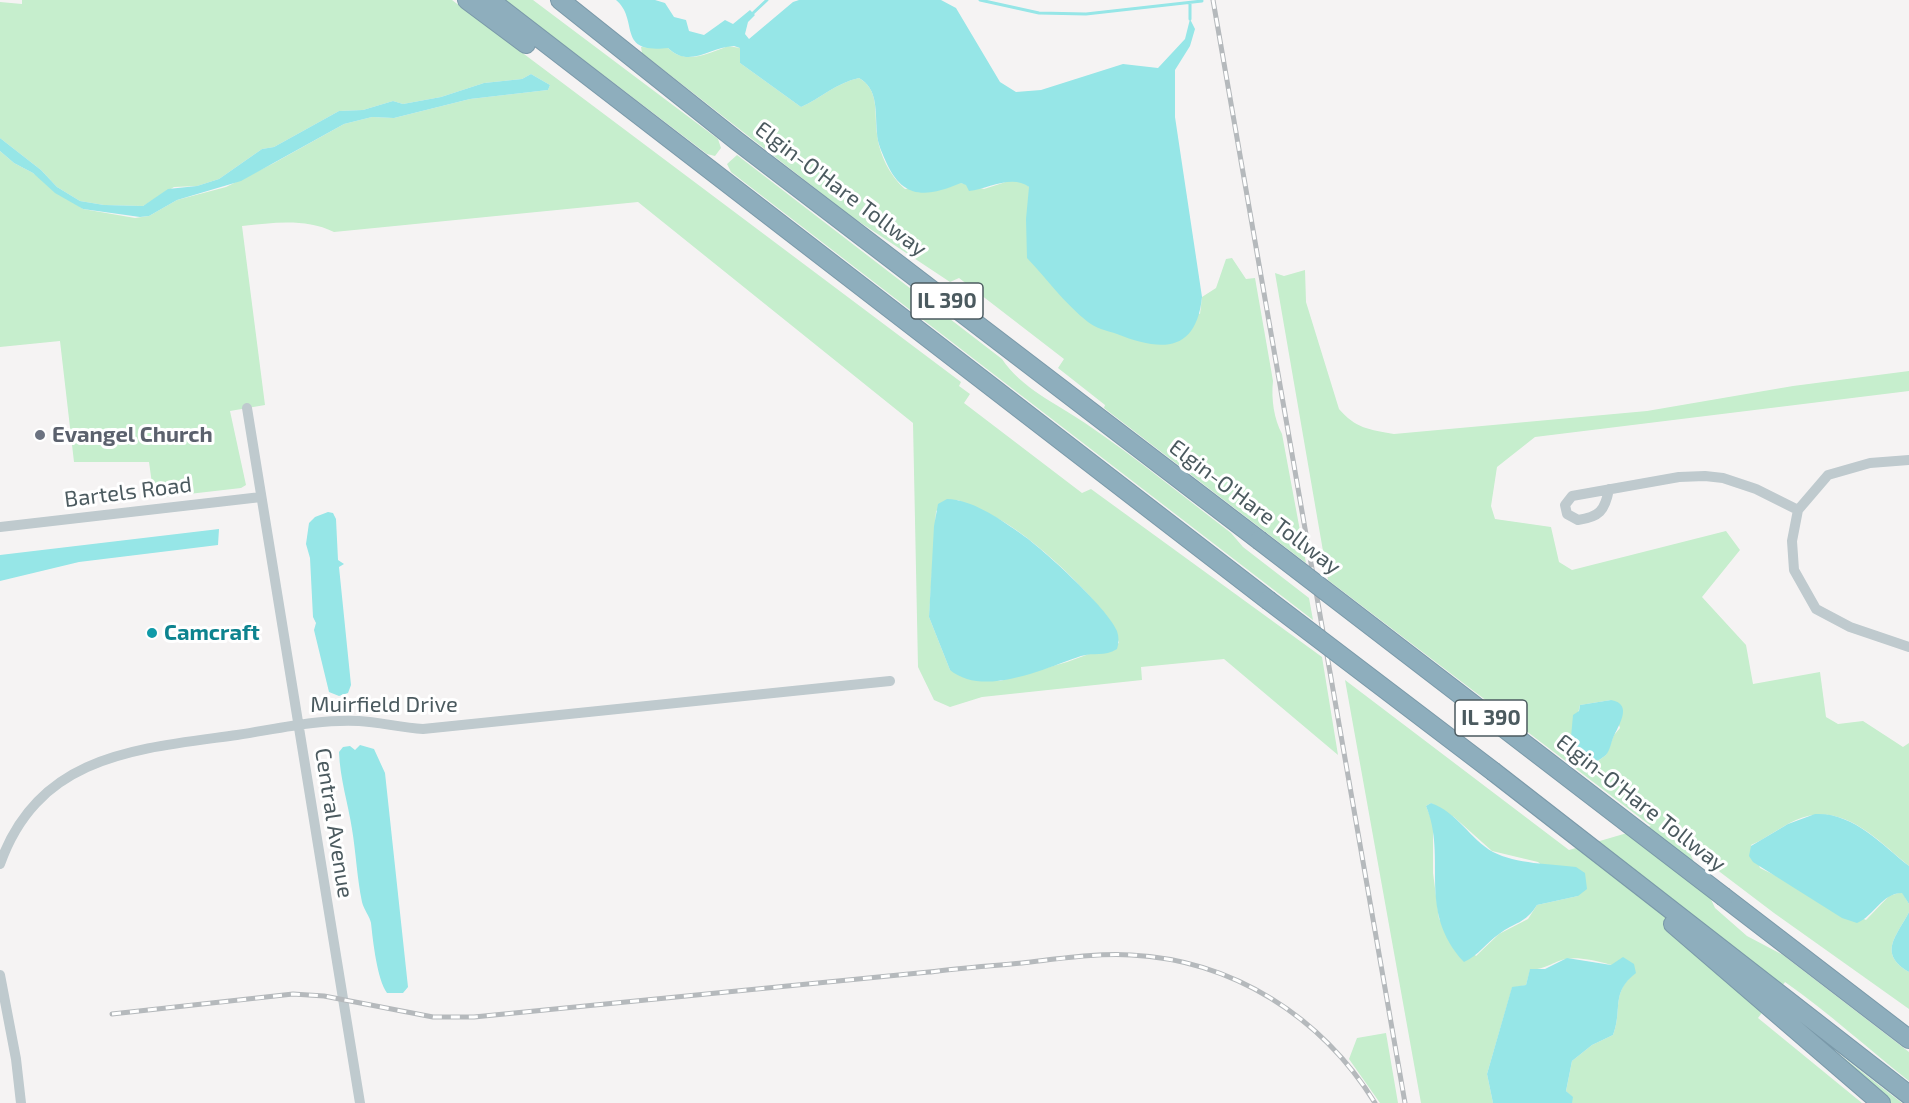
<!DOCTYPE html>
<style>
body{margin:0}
canvas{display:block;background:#f5f3f3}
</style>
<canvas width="1909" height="1103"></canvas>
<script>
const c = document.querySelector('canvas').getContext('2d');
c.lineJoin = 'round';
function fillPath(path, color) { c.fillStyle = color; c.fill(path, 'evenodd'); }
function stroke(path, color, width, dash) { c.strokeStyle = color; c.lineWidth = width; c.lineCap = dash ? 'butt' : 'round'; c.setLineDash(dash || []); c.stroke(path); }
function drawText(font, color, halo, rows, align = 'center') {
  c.font = font + ' "Exo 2",sans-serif'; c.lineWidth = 6; c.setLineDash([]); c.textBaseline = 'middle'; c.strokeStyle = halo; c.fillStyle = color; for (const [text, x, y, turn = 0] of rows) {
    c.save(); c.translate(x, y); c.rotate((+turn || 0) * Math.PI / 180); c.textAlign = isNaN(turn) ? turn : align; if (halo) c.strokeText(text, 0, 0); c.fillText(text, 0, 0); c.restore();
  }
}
fillPath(new Path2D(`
 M22,0h430l509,382 -2,4 11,8 -6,9 118,90 9,-4 231,168 16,98 -114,-96 -83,8 1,13 -160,17 -32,10 -16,-7 -16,-33 -5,-244 -275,-221 -304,30c-30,-14 -60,-9 -92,-6l23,179 -35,6 16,74 -5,3 -87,10 -5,-36h-75l-14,-121 -60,6v-196l14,12 19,10 50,36 52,9 14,-2 28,-16 49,-13 48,-24 70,-39 28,-7 22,1 76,-19 78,-9 2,-5 -19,-11 -9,5 -38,4 -43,14 -38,7 -10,-3 -30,9 -24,1 -65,36 -12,2 -43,30 -22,7 -23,1 -31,19 -39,-1 -24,-4 -23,-14 -16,-17 -41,-32v-136l22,2zM958,500c21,9 42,18 61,32 27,19 95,79 100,111l-52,19 -67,19 -50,-11 -21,-53 7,-106z
 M505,0h28l185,139 3,9 -6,8 -8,-2z
 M728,46l12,2v15l61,44c20,-9 35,-24 58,-29 21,12 15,36 18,56 2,20 13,42 28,55l56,-6 23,6 28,-9 11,2 6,5v10l171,117 2,-17 14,-9 10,-29 6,-1 14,21 9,-1 18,103c-2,18 1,38 9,53l24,129 -202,-155 1,-3 -47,-37 6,-9 -105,-81 -9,4 -98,-65 -210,-164 -1,-6 27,1c17,17 40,6 60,-2z
 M737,155l265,204c19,29 55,45 83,64 50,34 98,73 146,110l12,14 66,51 4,22 -582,-448 -4,-8z
 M1305,270l1,32 33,107c16,19 31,21 55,25l253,-23 146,-25 116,-15v20l-374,46 -38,30 -6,39 4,13 56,8 8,35 13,8 154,-39 14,19 -38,47 44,48 7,39 67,-12 6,45 12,7 25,-3 40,26 6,-4v123c-33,-27 -67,-66 -113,-46 -16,7 -29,18 -45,25l9,23 106,52 23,-24 13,-4 7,12v8c-12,24 -32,41 0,60v37l-135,-96 -87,-66 28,61 32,28 36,19 126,97v29c-42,-33 -81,-69 -124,-99l-27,36 104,85h-290v-6l-6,-6 6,-30 20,-16 21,-10c10,-26 -3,-42 23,-63 -18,-5 -52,-17 -70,-13 -14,3 -19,10 -36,11l-4,15 -14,3 -25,86 6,29h-72l-76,-423 224,170 82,-24 -323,-246 -53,-307 9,3zM1611,700l9,28 -6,7 -8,20 -19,14 -17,-22 10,-42zM1431,803l23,14 38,34 46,11 40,34 -41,9 -9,14 -29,15 -23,22 -37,-37 -6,-46v-49l-7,-18z
 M1386,1033l12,70h-18l-31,-44 8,-21z
 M1830,1047l72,56h-12l-62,-54z`), '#c6eecd');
fillPath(new Path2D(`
 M616,0h39l10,3 9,14 12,3 3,11 15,4 21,-15 8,4 17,-14 5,5 -7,7 -3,12 4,5 44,-37 6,-2h142l15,8 44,74 16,10 25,-2 82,-26 35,4 27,-29 5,-20 5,10 -5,17 -15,24v47l27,180c-6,57 -42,54 -85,37 -9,-3 -22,-6 -29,-12 -23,-18 -41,-43 -61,-64l-1,-39 3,-32c-17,-13 -41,2 -60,4l-3,-6 -5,-2c-34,14 -57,17 -74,-19 -4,-9 -10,-21 -10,-31 -2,-20 2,-44 -18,-55 -23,5 -38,20 -58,29l-61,-44v-15l-6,-2c-25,1 -44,23 -66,2 -53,6 -28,-28 -52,-48z
 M531,74l19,11 -2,5 -78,9 -76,19 -22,-1 -28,7 -103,57 -64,19 -28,16 -9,1 -57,-8 -28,-16 -22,-20 -19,-10 -14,-12v-13l41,32 16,17 23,14 24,4 39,1 25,-17 29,-3 22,-7 43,-30 12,-2 65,-36 24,-1 30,-9 10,3 38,-7 43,-14 38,-4z
 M947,499c25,1 50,18 70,32 22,14 91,77 100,100 2,6 2,12 0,18 -13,8 -23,3 -36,7 -36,12 -97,42 -131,14l-21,-53 5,-91 4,-22z
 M328,512l5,1 3,6 2,41 6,4 -5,3 12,118 -3,8 -9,3 -10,-4 -15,-62 2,-7 -3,-6 -3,-59 -4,-14 3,-21 6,-6z
 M219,529l-1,16 -139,17 -79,19v-26z
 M1611,700c23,4 7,26 2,38 -2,5 -3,12 -7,17 -6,5 -14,9 -19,14l-14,-3 -4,-7 4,-44 6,-4 1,-6z
 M360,745l14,4 11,24 23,214 -5,6h-16c-10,-14 -14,-52 -16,-70 -1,-6 -7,-13 -9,-21 -5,-24 -6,-49 -10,-73 -4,-26 -12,-50 -13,-77l4,-5 7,-1 5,4z
 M1431,803c26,9 39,36 62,49 23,12 58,12 83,15l9,6 2,16 -9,7 -41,9c-12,19 -22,17 -38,29 -13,9 -20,21 -35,28 -48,-52 -16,-103 -38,-156z
 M1815,814c38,-2 66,30 94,52v38l-7,-11c-20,0 -28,23 -45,30l-15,-5 -89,-56 -4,-6 2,-10 37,-22z
 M1909,912v60c-32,-19 -12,-36 0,-60z
 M1623,957l11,7 2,9c-26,20 -13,36 -23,62l-21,10 -20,16 -6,30 7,6 -1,6h-79l-6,-29 25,-87 14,-2 4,-16h15l22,-11 44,7z`), '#96e6e7');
stroke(new Path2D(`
 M980,0l59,13 47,1 116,-13
 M751,15l16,-15
 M1190,19v-15`), '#96e6e7', 3);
const highway = new Path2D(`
 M467,0l59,44
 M490,0l778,600
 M560,0l177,141 522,399
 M1494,772l415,323
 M1724,897l185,142
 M1673,924l208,179`);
stroke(highway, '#7a99a9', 20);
stroke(new Path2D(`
 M247,408l113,695
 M1909,460l-39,3 -42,12 -30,35 -6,31 2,29 22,39 34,18 59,20
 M1609,489c-4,22 -10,28 -31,31l-11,-6 -2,-9 7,-9 107,-19 26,-1 18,2 33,11 42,21
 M0,527l261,-30
 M0,864c39,-110 137,-115 237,-129 40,-6 81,-16 122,-14 21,1 42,7 64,8l467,-48
 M0,975l16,84 5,44`), '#bfcace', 10);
stroke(highway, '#8eaebd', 18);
const rail = new Path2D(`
 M1213,0l192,1103
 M931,972c30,-4 61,-6 91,-9 36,-4 73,-10 109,-8 102,5 191,62 244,148
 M112,1014l181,-20 31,2 109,21h41l465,-46`);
stroke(rail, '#b5b9bc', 5);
stroke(rail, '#fff', 3, [9]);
const highwayBridge = new Path2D(`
 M1259,540l465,357
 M1268,600l226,172`);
stroke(highwayBridge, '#7a99a9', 20, []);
stroke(highwayBridge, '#8eaebd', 18);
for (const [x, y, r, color] of [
 [40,435,6,"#6b7280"],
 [152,633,6,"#0f9aa8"]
]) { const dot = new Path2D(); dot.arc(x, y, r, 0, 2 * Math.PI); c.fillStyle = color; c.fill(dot); stroke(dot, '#fff', 2); }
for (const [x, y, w] of [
 [947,301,72],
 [1491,718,72]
]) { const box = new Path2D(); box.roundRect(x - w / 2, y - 18, w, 36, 4.5); c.fillStyle = '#fff'; c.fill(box); stroke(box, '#4b5a5f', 1.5); }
drawText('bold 21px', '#4b5a5f', null, [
 ["IL 390",947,301],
 ["IL 390",1491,718]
]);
drawText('22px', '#4b5a5f', '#fff', [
 ["Elgin-O'Hare Tollway",841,189,37],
 ["Bartels Road",128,492,-7],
 ["Elgin-O'Hare Tollway",1255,507,37],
 ["Muirfield Drive",384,705],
 ["Elgin-O'Hare Tollway",1641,803,38],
 ["Central Avenue",334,823,81]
]);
drawText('bold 22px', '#5b616d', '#fff', [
 ["Evangel Church",52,435]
], 'left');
drawText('bold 22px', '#0d838f', '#fff', [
 ["Camcraft",164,633]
], 'left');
</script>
